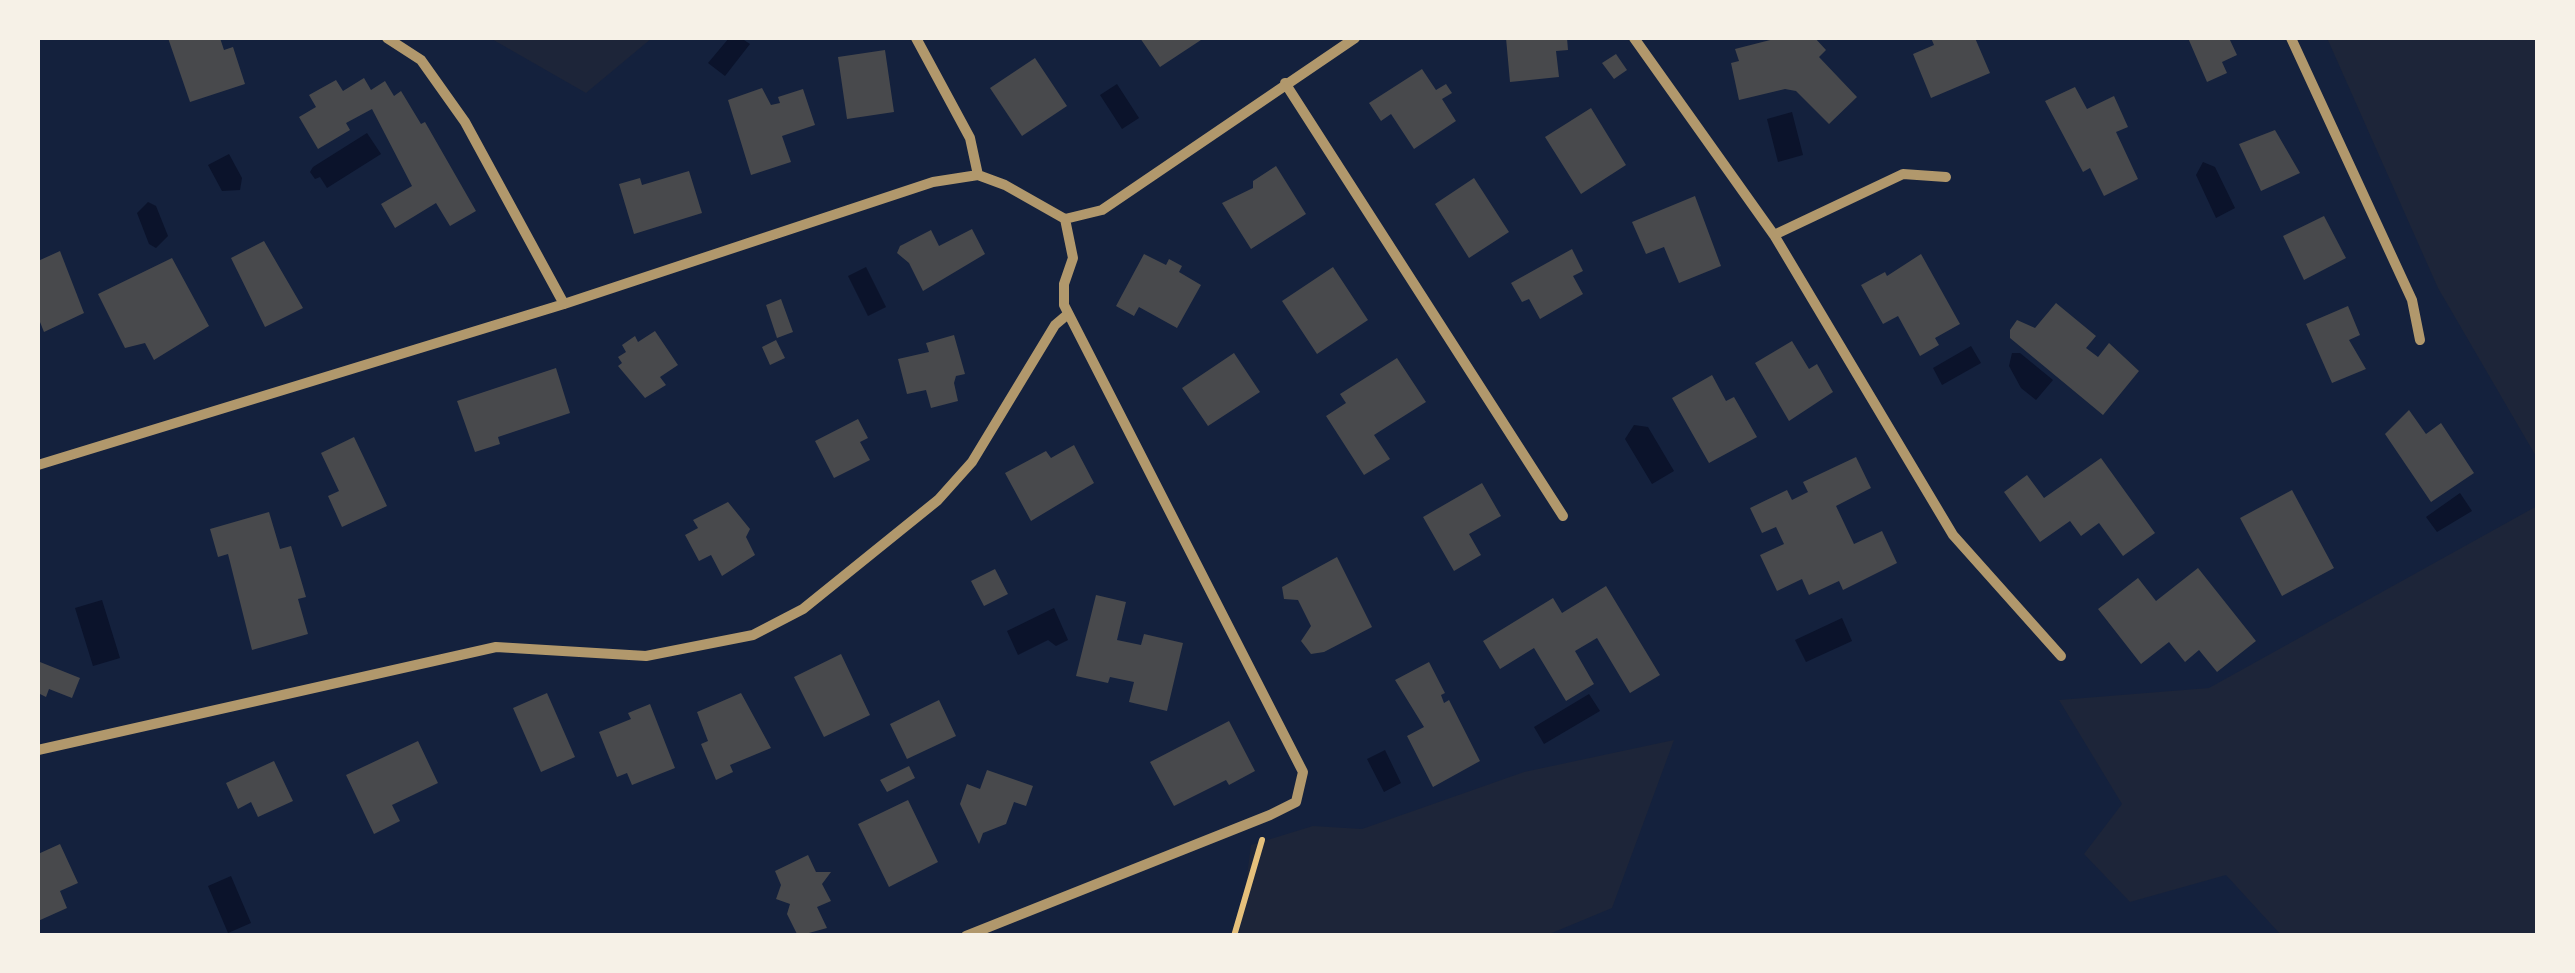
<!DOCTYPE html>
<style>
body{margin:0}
#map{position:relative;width:2575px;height:973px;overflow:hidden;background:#14213d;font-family:"Noto Sans",sans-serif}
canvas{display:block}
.frame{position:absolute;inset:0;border:40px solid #f6f1e7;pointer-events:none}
</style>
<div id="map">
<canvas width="2575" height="973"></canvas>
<div class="frame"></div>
</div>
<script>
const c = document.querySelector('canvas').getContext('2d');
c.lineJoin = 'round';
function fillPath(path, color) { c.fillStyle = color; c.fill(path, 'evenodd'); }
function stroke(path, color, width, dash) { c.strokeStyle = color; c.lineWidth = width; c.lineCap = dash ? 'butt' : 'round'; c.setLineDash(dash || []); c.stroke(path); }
fillPath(new Path2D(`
 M490,38h162l-66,55z
 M2327,38h210v420l-99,-170z
 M2537,506v429h-256l-55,-60 -96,27 -46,-48 38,-50 -63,-104 150,-12z
 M1674,740l-62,168 -65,27 -308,1 12,-91 62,-19 49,3 162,-57z`), '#1d2539');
fillPath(new Path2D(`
 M729,38h12l9,6 -25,32 -17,-13z
 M1117,84l22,34 -17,11 -22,-34z
 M1792,112l11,43 -25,7 -11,-43z
 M367,133l14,21 -54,34 -7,-11 -5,2 -5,-7 3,-5z
 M229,154l13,24 -2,12 -18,1 -14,-26z
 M2203,162l12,5 20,41 -19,10 -20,-43z
 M148,202l8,4 12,30 -12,12 -7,-4 -12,-31z
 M866,267l20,40 -18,9 -20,-40z
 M1971,346l10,17 -39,22 -9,-17z
 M2012,353h8l33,27 -17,20 -15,-12 -12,-22z
 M1634,425l14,2 26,44 -22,13 -27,-45z
 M2460,493l12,18 -35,21 -11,-15z
 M102,600l18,58 -27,8 -18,-58z
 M1054,608l14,32 -12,6 -8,-6 -30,15 -11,-24z
 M1842,618l10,23 -46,21 -11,-22z
 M1589,694l11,17 -56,33 -10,-17z
 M1385,750l16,33 -17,9 -17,-33z
 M231,876l20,47 -23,10 -20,-47z`), '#0b132b');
fillPath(new Path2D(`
 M168,38h52l4,12 9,-3 12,37 -55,18z
 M1140,38h64l-44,29z
 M1506,38h61l1,12 -12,1 3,26 -49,5z
 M1778,38h37l11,12 -7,7 38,40 -28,27 -33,-33 -11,-2 -46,11 -8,-37 8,-2 -4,-12z
 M1931,38h44l15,35 -59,25 -18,-44 21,-9z
 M2188,38h41l8,17 -15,7 5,11 -20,9z
 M885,50l9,62 -47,7 -9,-62z
 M1616,54l11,16 -13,9 -12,-16z
 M1035,58l32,48 -45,30 -32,-48z
 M1422,69l14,21 10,-6 6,9 -10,6 14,22 -42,28 -23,-35 -10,7 -12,-18z
 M364,78l7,12 14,-9 9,15 7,-5 20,33 4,-2 51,89 -26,15 -14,-23 -41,25 -14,-24 31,-18 -40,-77 -26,14 4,7 -32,19 -19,-32 17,-10 -7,-12 27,-15 7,11z
 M2075,87l12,22 27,-13 14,31 -12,5 22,47 -34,17 -14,-28 -7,4 -38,-71z
 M762,88l9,17 9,-2 -2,-6 25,-8 12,36 -33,11 9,26 -40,13 -23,-75z
 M1591,108l35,57 -45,29 -36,-57z
 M2275,130l25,43 -39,18 -22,-47z
 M1276,166l30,48 -55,35 -29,-46 31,-15v-7z
 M689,171l13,42 -68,21 -15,-50 21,-6 2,7z
 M1474,178l35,54 -40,26 -34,-54z
 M1695,196l26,70 -42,17 -15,-36 -18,7 -14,-32z
 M2324,216l22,42 -42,22 -21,-44z
 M972,229l13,25 -62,37 -14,-28 -12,-10 3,-7 31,-16 8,16z
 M264,241l39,67 -38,19 -34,-69z
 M1572,249l11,22 -10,5 10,18 -43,25 -11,-20 -7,3 -11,-19z
 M60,251l24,62 -40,19 -6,-15v-56z
 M1144,254l22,11 3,-6 13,7 -3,6 22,13 -24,43 -38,-21 -5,9 -18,-10z
 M1921,254l39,70 -25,14 4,7 -19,11 -22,-40 -15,8 -22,-39 24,-13 2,4z
 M172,258l37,68 -55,34 -9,-17 -20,5 -27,-54z
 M1333,267l35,53 -51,34 -35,-53z
 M781,299l12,33 -16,6 -11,-33z
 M2056,303l40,33 -10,12 12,9 11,-14 30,28 -36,44 -93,-77v-8l7,-10 18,8z
 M2348,306l12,29 -11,5 17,29 -34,14 -26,-59z
 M655,331l23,34 -18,12 6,8 -21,13 -27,-32 4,-3 -4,-6 8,-5 -4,-7 13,-9 3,6z
 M954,335l11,39 -9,2 -2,7 4,18 -27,7 -5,-18 -19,4 -9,-35 31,-7 -3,-9z
 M776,340l9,18 -15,7 -8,-18z
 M1792,341l17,28 8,-5 16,28 -44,29 -34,-58z
 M1234,353l26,39 -52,34 -26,-38z
 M1397,358l29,44 -52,33 16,24 -26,16 -38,-59 20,-13 -6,-9z
 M556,368l14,45 -72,24 2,7 -25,8 -18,-51z
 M1712,375l14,26 8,-4 23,40 -48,26 -37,-65z
 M2409,410l17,24 15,-11 33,50 -43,29 -46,-68z
 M858,419l10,19 -8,4 10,18 -36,18 -19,-37z
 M354,437l33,69 -45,21 -14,-31 11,-5 -18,-38z
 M1074,445l20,38 -63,38 -26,-48 41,-22 5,7z
 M1856,457l15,31 -35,18 18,38 28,-13 15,32 -54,27 -4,-9 -30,14 -7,-16 -25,12 -17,-36 24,-11 -8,-17 -14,6 -12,-25 37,-18 5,10 16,-8 -5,-10z
 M2101,458l54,75 -32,23 -24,-33 -18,13 -11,-15 -30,21 -36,-50 23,-17 17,23z
 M1482,483l19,33 -32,18 12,21 -27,16 -31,-54z
 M2292,490l42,78 -52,28 -42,-78z
 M728,502l22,27 -4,8 9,18 -33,21 -11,-21 -12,6 -14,-26 13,-7 -5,-8z
 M269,512l11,37 11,-3 15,51 -8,2 10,35 -56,16 -24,-96 -10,3 -8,-28z
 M1337,557l35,70 -48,25 -13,2 -10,-13 10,-15 -13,-26 -14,-1 -2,-12z
 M2198,568l58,73 -39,31 -18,-22 -14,12 -16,-20 -28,22 -43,-55 40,-31 18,23z
 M995,569l13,25 -24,12 -13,-25z
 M1606,586l54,89 -30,18 -33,-55 -22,13 19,33 -28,17 -32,-53 -34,21 -17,-28 70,-43 9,15z
 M1096,595l30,7 -9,38 24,5 3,-11 39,9 -16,68 -38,-9 5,-20 -24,-5 -2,6 -32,-7z
 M841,654l29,61 -46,22 -30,-60z
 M40,662l40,16 -8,20 -23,-9 -3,8 -8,-4z
 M1429,662l16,31 -4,2 3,8 5,-3 31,61 -47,26 -26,-51 17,-9 -29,-47z
 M547,693l28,64 -34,15 -28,-64z
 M741,693l30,55 -41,17 3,7 -17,8 -15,-36 7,-3 -11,-29z
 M939,700l17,36 -49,23 -17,-35z
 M650,704l25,64 -43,17 -5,-12 -10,4 -18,-45 32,-13 -3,-6z
 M1229,721l26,50 -26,14 -3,-5 -52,26 -24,-44z
 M418,741l20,42 -46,22 8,16 -26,13 -28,-59z
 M274,761l19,40 -35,16 -7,-15 -13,7 -12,-26z
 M909,766l6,12 -28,14 -7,-12z
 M987,770l46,16 -7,20 -12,-4 -8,22 -23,9 -4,11 -19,-40 7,-20 13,5z
 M908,800l30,62 -49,25 -31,-63z
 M60,844l18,39 -18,8 7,17 -29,13v-67z
 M808,855l8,17h15l-9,12 9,17 -14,6 10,21 -29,8 -11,-22 3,-10 -14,-5 5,-14 -6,-14z`), '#48494c');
stroke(new Path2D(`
 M1234,936l28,-96`), '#e5c07b', 6);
stroke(new Path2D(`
 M387,38l34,22 44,62 99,182
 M916,38l54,100 8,37
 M1634,38l140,197 179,300 108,121
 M2291,38l121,262 8,40
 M1285,83l278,433
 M1065,219l37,-9 253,-172
 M1774,235l129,-61 43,3
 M38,465l526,-161 369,-122 45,-7 27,10 60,34
 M38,750l458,-103 150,9 107,-21 50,-26 135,-109 34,-38 83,-137 13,-11
 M966,936l304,-121 26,-13 7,-30 -239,-467v-21l9,-26 -8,-39`), '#b1986c', 10);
</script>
